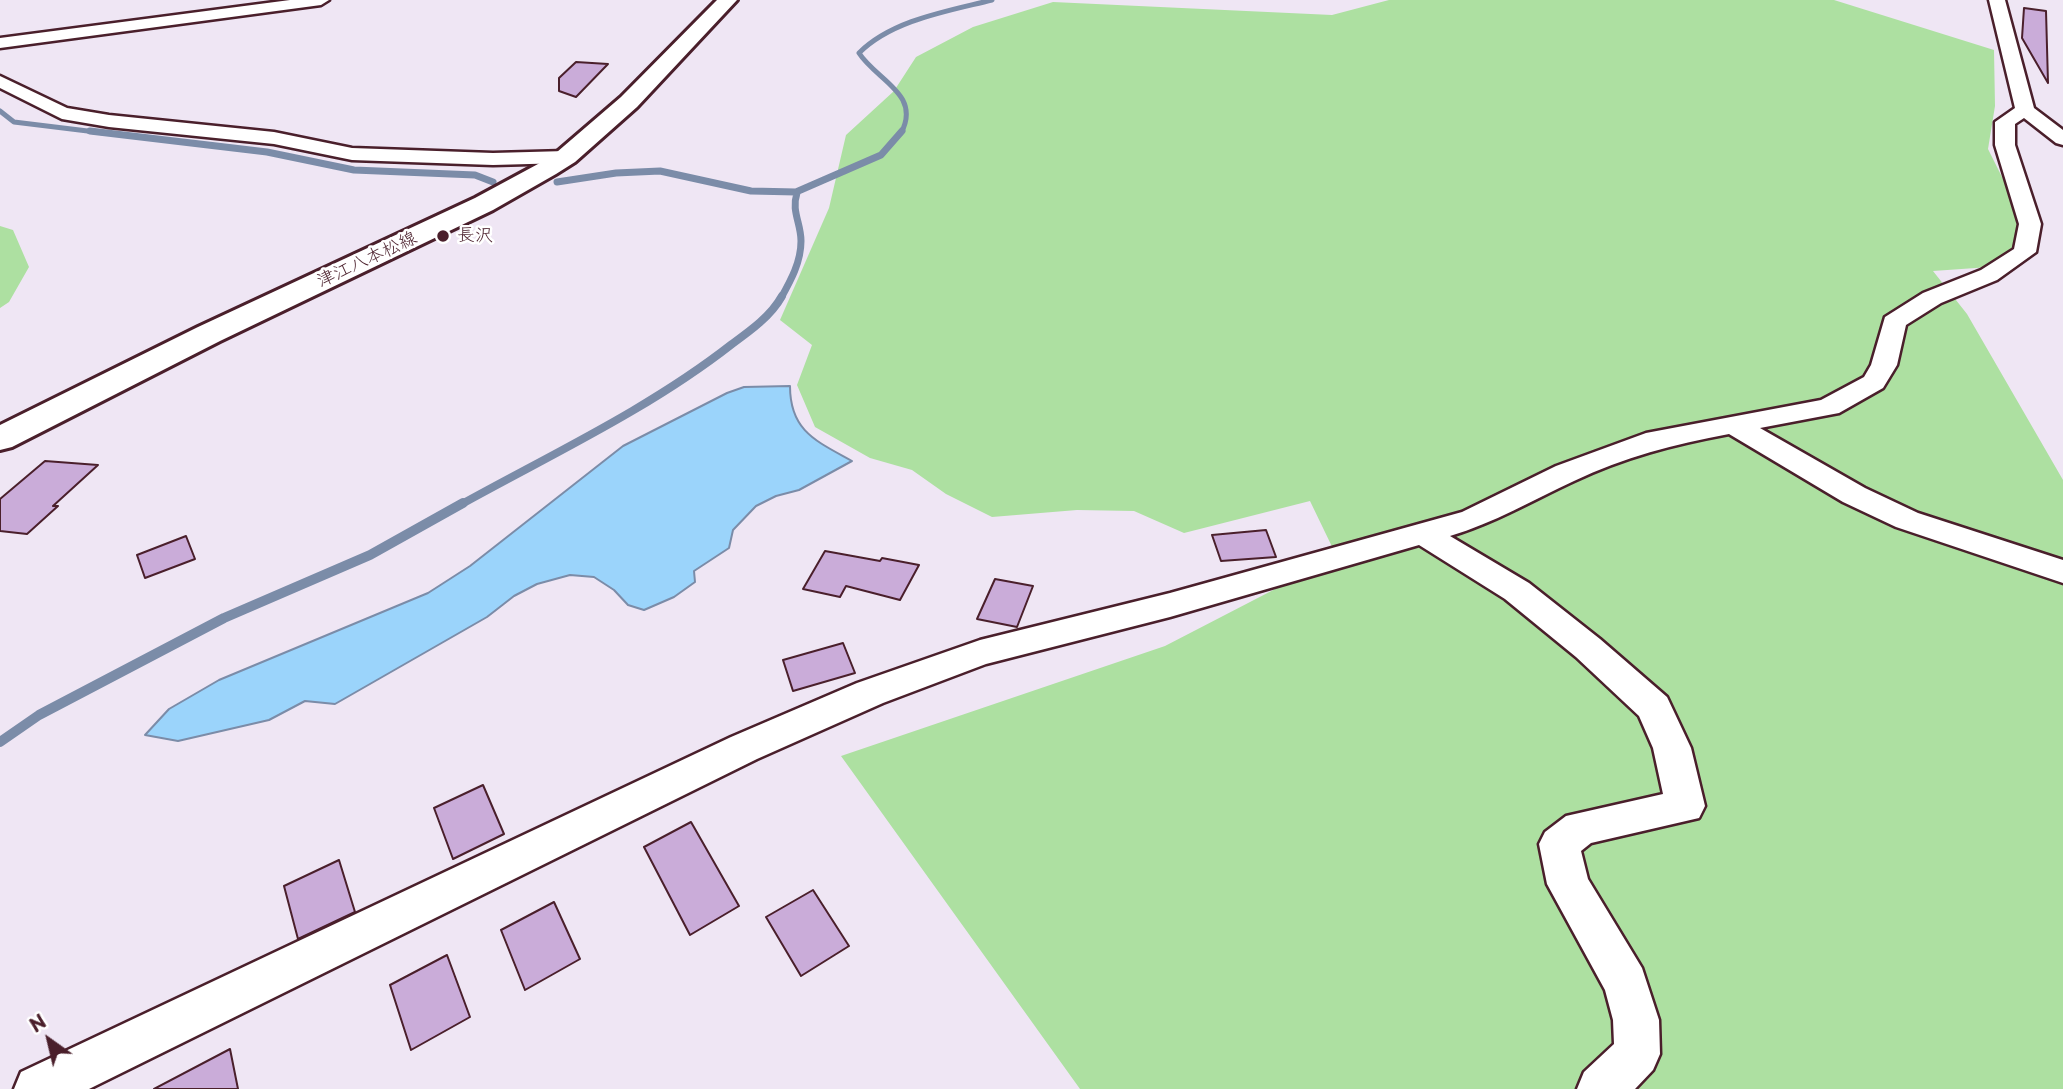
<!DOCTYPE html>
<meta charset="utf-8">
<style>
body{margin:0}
#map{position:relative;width:2063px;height:1089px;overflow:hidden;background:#efe6f4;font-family:"Playpen Sans",sans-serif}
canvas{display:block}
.north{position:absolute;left:14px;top:1005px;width:70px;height:70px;-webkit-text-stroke:5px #fff;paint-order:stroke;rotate:326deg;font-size:19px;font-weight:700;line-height:28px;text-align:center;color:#4a1f2b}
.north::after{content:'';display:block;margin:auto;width:24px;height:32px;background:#4a1f2b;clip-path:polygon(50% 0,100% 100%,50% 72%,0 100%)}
</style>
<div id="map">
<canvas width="2063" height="1089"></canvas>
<div class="north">N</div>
</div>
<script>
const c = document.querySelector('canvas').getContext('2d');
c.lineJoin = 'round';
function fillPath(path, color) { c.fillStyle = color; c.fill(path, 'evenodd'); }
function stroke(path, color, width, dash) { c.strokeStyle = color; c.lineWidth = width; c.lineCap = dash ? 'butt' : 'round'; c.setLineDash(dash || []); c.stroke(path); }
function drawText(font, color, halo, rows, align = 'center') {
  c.font = font + ' "Playpen Sans","Klee One",sans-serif'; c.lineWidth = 5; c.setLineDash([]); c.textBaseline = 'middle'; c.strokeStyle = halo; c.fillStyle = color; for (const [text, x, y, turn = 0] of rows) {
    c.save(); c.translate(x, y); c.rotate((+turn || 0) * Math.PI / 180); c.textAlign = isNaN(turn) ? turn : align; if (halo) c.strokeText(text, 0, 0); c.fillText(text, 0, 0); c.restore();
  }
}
fillPath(new Path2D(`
 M1389,0h445l160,50 1,56 -7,43 41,82 -25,35 -71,5 34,43 96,166v609h-983l-239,-333 324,-110 172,-89 -27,-56 -126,32 -50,-22 -57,-1 -85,7 -46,-23 -34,-24 -42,-12 -55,-31 -18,-42 15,-40 -32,-25 49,-112 17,-73 48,-44 22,-34 57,-30 80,-25 279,13z
 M0,226l13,4 16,37 -20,35 -9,6z`), '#ade0a1');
const water = new Path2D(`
 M790,386c0,45 26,55 62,75l-53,29 -23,6 -20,10 -23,24 -4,18 -35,23 1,11 -21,15 -30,13 -16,-5 -14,-15 -20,-13 -24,-2 -33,9 -23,12 -27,21 -152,87 -30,-3 -36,19 -91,21 -33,-6 24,-26 50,-29 209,-87 42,-27 153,-120 104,-53 17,-6z`);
fillPath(water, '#9bd4fb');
stroke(water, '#7b8ca8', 2);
stroke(new Path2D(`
 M0,111l14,11 90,11
 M901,133c21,-39 -25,-53 -42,-80 33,-33 89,-42 133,-53`), '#7b8ca8', 5);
stroke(new Path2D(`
 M90,131l177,21 87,18 121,5 18,7
 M557,182l59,-9 44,-2 91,20 45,1 85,-37 21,-24
 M781,298c10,-18 20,-36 20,-57 0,-18 -10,-30 -4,-48`), '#7b8ca8', 7);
stroke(new Path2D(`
 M460,505c92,-51 189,-96 272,-161 18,-13 39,-28 50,-48`), '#7b8ca8', 8);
stroke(new Path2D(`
 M0,742l39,-27 185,-97 146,-63 93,-52`), '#7b8ca8', 10);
const building = new Path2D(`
 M2024,8l22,3 2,72 -26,-45z
 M576,62l32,2 -32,33 -17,-6v-13z
 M45,461l53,4 -45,41h5l-31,28 -27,-3v-32z
 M1266,530l10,27 -55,4 -9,-26z
 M186,536l9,23 -50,19 -8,-23z
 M825,551l55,10 2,-3 37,7 -19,35 -54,-14 -6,11 -37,-8z
 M995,579l38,7 -16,41 -40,-8z
 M843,643l12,30 -62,18 -10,-31z
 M483,785l21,49 -51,25 -19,-51z
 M691,822l48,84 -49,29 -46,-88z
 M339,860l16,52 -57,27 -14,-53z
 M813,890l36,56 -48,30 -35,-59z
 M554,902l26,57 -55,31 -24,-60z
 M447,955l23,62 -59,33 -21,-65z
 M230,1049l8,40h-84z`);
fillPath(building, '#caacd9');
stroke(building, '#4a1f2b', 2);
const minor = new Path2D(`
 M290,0h39l-8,5 -321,43v-10z
 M1989,0h16l29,108 29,22v15l-7,-2 -32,-25 -9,6v21l26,79 -5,28 -39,28 -56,23 -35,22 -9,40 -14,23 -44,25 -79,15 105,60 53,25 145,47v23l-167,-56 -53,-25 -114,-68c-54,10 -105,23 -155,47 -41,19 -80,42 -124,55l79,47 71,56 67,58 24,51 14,58 -6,12 -108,25 -10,8 7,28 54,89 17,52 1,34 -7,16 -18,19h-58l7,-17 30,-28 -1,-24 -8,-30 -58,-106 -8,-40 6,-12 21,-16 97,-22 -10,-46 -14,-32 -63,-59 -71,-58 -86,-54 -249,72 -184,47 -103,39 -126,56 -668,330h-75l7,-17 710,-335 126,-54 123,-43 190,-47 292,-81 94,-46 90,-33 175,-33 43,-23 7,-12 14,-48 38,-24 58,-23 33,-21 5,-25 -24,-79v-23l20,-14z
 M0,76l67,32 42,7 165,17 78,16 141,5 73,-2 7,2 3,4 -3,4 -7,2 -73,2 -141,-5 -78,-16 -165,-17 -47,-8 -62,-31z`);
const major = new Path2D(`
 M717,0h20l-100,107 -62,55 -19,12 -63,36 -273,131 -208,106 -12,3v-25l198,-98 277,-129 63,-34 19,-12 64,-55z`);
stroke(minor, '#4a1f2b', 5);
stroke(major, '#4a1f2b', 6);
fillPath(minor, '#fff');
fillPath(major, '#fff');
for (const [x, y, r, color] of [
 [443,236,7,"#4a1f2b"]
]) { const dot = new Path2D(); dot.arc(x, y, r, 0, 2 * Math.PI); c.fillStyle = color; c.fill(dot); stroke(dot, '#fff', 2.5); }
drawText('18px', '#4a1f2b', '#fff', [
 ["長沢",457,236]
], 'left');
drawText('18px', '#4a1f2b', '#fff', [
 ["津江八本松線",367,260,-25]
]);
</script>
